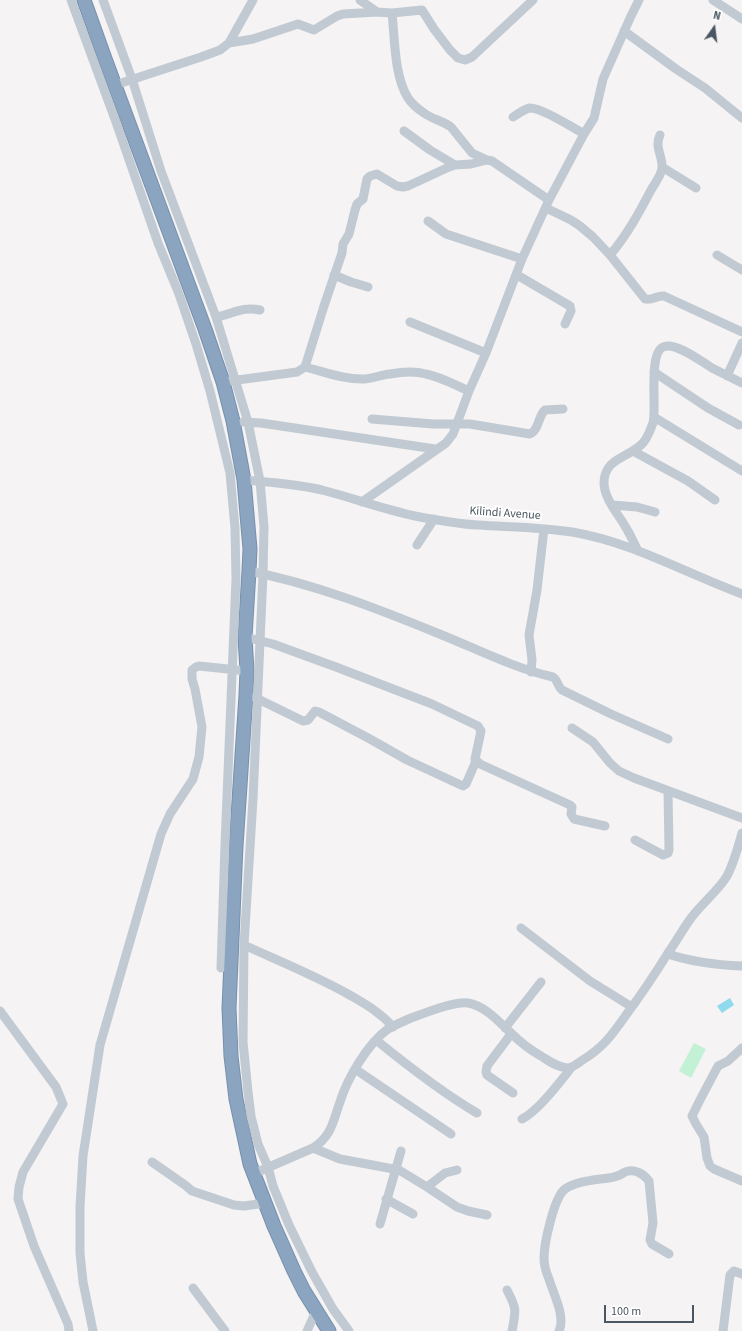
<!DOCTYPE html>
<style>
body{margin:0}
#map{position:relative;width:742px;height:1331px;overflow:hidden;background:#f5f3f3;font-family:"Source Sans 3",sans-serif}
canvas{display:block}
.north{position:absolute;left:694px;top:8px;width:40px;height:40px;-webkit-text-stroke:3px #fff;paint-order:stroke;rotate:14deg;font-size:11px;font-weight:700;line-height:16px;text-align:center;color:#4a5661}
.north::after{content:'';display:block;margin:auto;width:14px;height:18px;background:#4a5661;clip-path:polygon(50% 0,100% 100%,50% 72%,0 100%)}
.scale{position:absolute;left:604px;top:1305px;width:90px;height:18px;box-sizing:border-box;border:2px solid #4a5661;border-top:0;padding-left:5px;font-size:12px;line-height:14px;white-space:nowrap;color:#4a5661;-webkit-text-stroke:3px #fff;paint-order:stroke}
</style>
<div id="map">
<canvas width="742" height="1331"></canvas>
<div class="north">N</div>
<div class="scale">100 m</div>
</div>
<script>
const c = document.querySelector('canvas').getContext('2d');
c.lineJoin = 'round';
function fillPath(path, color) { c.fillStyle = color; c.fill(path, 'evenodd'); }
function stroke(path, color, width, dash) { c.strokeStyle = color; c.lineWidth = width; c.lineCap = dash ? 'butt' : 'round'; c.setLineDash(dash || []); c.stroke(path); }
function drawText(font, color, halo, rows, align = 'center') {
  c.font = font + ' "Source Sans 3",sans-serif'; c.lineWidth = 4; c.setLineDash([]); c.textBaseline = 'middle'; c.strokeStyle = halo; c.fillStyle = color; for (const [text, x, y, turn = 0] of rows) {
    c.save(); c.translate(x, y); c.rotate((+turn || 0) * Math.PI / 180); c.textAlign = isNaN(turn) ? turn : align; if (halo) c.strokeText(text, 0, 0); c.fillText(text, 0, 0); c.restore();
  }
}
fillPath(new Path2D(`
 M694,1043l12,6 -15,29 -12,-7z`), '#c3f1d5');
fillPath(new Path2D(`
 M730,998l4,7 -12,8 -5,-7z`), '#90daee');
const highway = new Path2D(`
 M84,0l20,56 101,273 18,53 10,39 11,59 6,69 -1,22 -4,66 2,34 -1,24 -10,151 -7,162 2,48 5,43 14,65 24,62 20,45 10,20 25,40`);
stroke(highway, '#7690ad', 15);
stroke(new Path2D(`
 M71,0l45,122 42,121 21,51 17,50 14,47 20,82 5,55 1,51 -11,266 -4,123
 M103,0l29,79 29,92 55,146 32,105 12,59 4,46 -1,47 -10,225 -9,146 -1,97 5,50 3,24 7,28 10,23 5,19 16,39 23,47 21,37 16,22
 M360,0l17,12
 M713,0l29,19
 M392,13c3,26 2,63 16,85 4,6 10,11 16,15 8,6 19,8 27,14l21,26 15,7
 M624,31l52,38 29,19 37,30
 M229,43l24,-4 45,-15 16,6 23,-14 6,-2 34,-2 15,1 30,-3 12,19 16,21 8,8 7,2 7,-3 61,-57
 M115,85l86,-28 19,-7 9,-7 24,-43
 M513,117c5,-3 11,-8 17,-9 10,-1 44,20 54,26
 M404,131l26,19 25,15
 M662,167l34,21
 M546,208l25,12 9,6 13,11 17,18 35,44c7,2 13,-4 19,-3l78,36
 M428,221l18,13 76,25
 M610,255c17,-20 29,-42 41,-65 4,-7 10,-14 11,-22 1,-12 -8,-21 -2,-33
 M717,255l25,15
 M334,275l17,7 17,5
 M517,275l53,31 1,5 -6,13
 M216,317c17,-3 26,-11 44,-7
 M410,322l76,31
 M305,367c20,5 40,13 60,12 9,-1 16,-4 25,-5 11,-2 25,-3 36,0 15,3 29,11 43,17
 M654,372l54,36 31,17
 M727,376l15,-33
 M230,381l67,-9 8,-5 19,-61 18,-53 1,-9 6,-10 6,-24 2,-6 6,-5 4,-20 3,-3 7,-2 20,12 6,1 5,-1 41,-19 6,-2 16,-1 16,-4 5,1 57,39
 M654,417l88,54
 M372,419l61,5h37l60,10c9,-4 8,-18 15,-24l18,-1
 M243,422l18,1 174,26
 M633,451l55,30 27,19
 M244,480c26,2 52,4 78,10 31,8 61,19 93,26 21,4 42,8 63,9 31,2 63,2 94,7 60,10 113,41 170,62
 M362,502l84,-59 7,-9 16,-43 17,-38 36,-94 27,-59 35,-66 10,-16 9,-39 28,-63 8,-16
 M612,505l25,2 18,5
 M417,545l17,-26
 M638,551c-4,-8 -8,-17 -13,-25 -7,-12 -21,-28 -21,-43 0,-25 24,-25 38,-39 6,-6 8,-14 11,-21 4,-15 -5,-69 10,-76 12,-6 39,15 49,21 10,5 20,10 30,15
 M249,571c65,13 127,37 188,62 38,15 76,35 116,44 5,3 4,9 9,13l49,24 57,25
 M245,637l28,7 63,23 96,37 46,22 3,5 -6,28 5,5 90,41 2,2 -1,7 3,5 31,7
 M531,672l1,-12 -3,-25 8,-45 7,-61
 M254,697l49,24 5,-1 7,-9 4,1 51,27 37,21 56,26 3,-2 10,-23
 M572,728l21,14 17,21 9,8 15,7 108,40
 M635,840l28,15 5,-2 1,-3 -1,-59
 M521,928l69,53 42,26
 M244,945c35,16 70,30 104,49 17,10 32,18 45,33
 M668,954c24,8 49,11 74,12
 M0,1011l56,76 7,17 -40,68 -4,15 -1,12 16,47 34,78 1,7
 M505,1028l36,-46
 M511,1034l-24,32 -1,6 1,3 26,18
 M376,1040c32,26 65,52 101,73
 M742,1048l-14,13 -10,5 -17,32 -9,18 4,8 8,13 3,21 3,8 4,3 28,12
 M355,1069l96,65
 M522,1119c16,-8 37,-36 49,-51
 M313,1148l27,11 59,11 28,17 30,20 11,4 19,4
 M152,1162l33,23 7,6 42,14 10,1 21,-3
 M253,1174l60,-26c19,-12 20,-27 27,-46 7,-23 28,-59 48,-73 7,-4 16,-8 23,-11 14,-5 43,-17 57,-15 17,3 30,18 42,29 9,9 20,18 31,24 8,5 16,11 26,12 5,0 10,-4 14,-7 22,-13 31,-26 45,-46 15,-20 29,-41 42,-62 8,-11 15,-24 23,-35 11,-15 27,-27 36,-42 7,-13 11,-29 15,-43
 M427,1187l18,-14 12,-3
 M386,1199l27,15
 M380,1224l21,-73
 M193,1288l32,43
 M507,1290c10,19 9,20 5,41
 M93,1331l-10,-49 -3,-29v-46l3,-51 17,-111 61,-211 9,-20 23,-35 6,-22 3,-30 -7,-38 -3,-10v-9l4,-3 3,-1 48,5
 M307,1331l9,-20
 M559,1331c7,-14 -6,-38 -10,-52 -3,-7 -5,-14 -5,-21 0,-14 10,-61 21,-69 13,-9 34,-9 49,-12 5,-1 8,-3 11,-5 9,-4 19,2 24,9l4,42 -3,17 2,4 17,10
 M723,1331l7,-56 4,-4 8,3`), '#c1cad2', 9);
stroke(highway, '#8ba5c1', 13);
drawText('12px', '#4a5661', '#fff', [
 ["Kilindi Avenue",505,514,4]
]);
</script>
